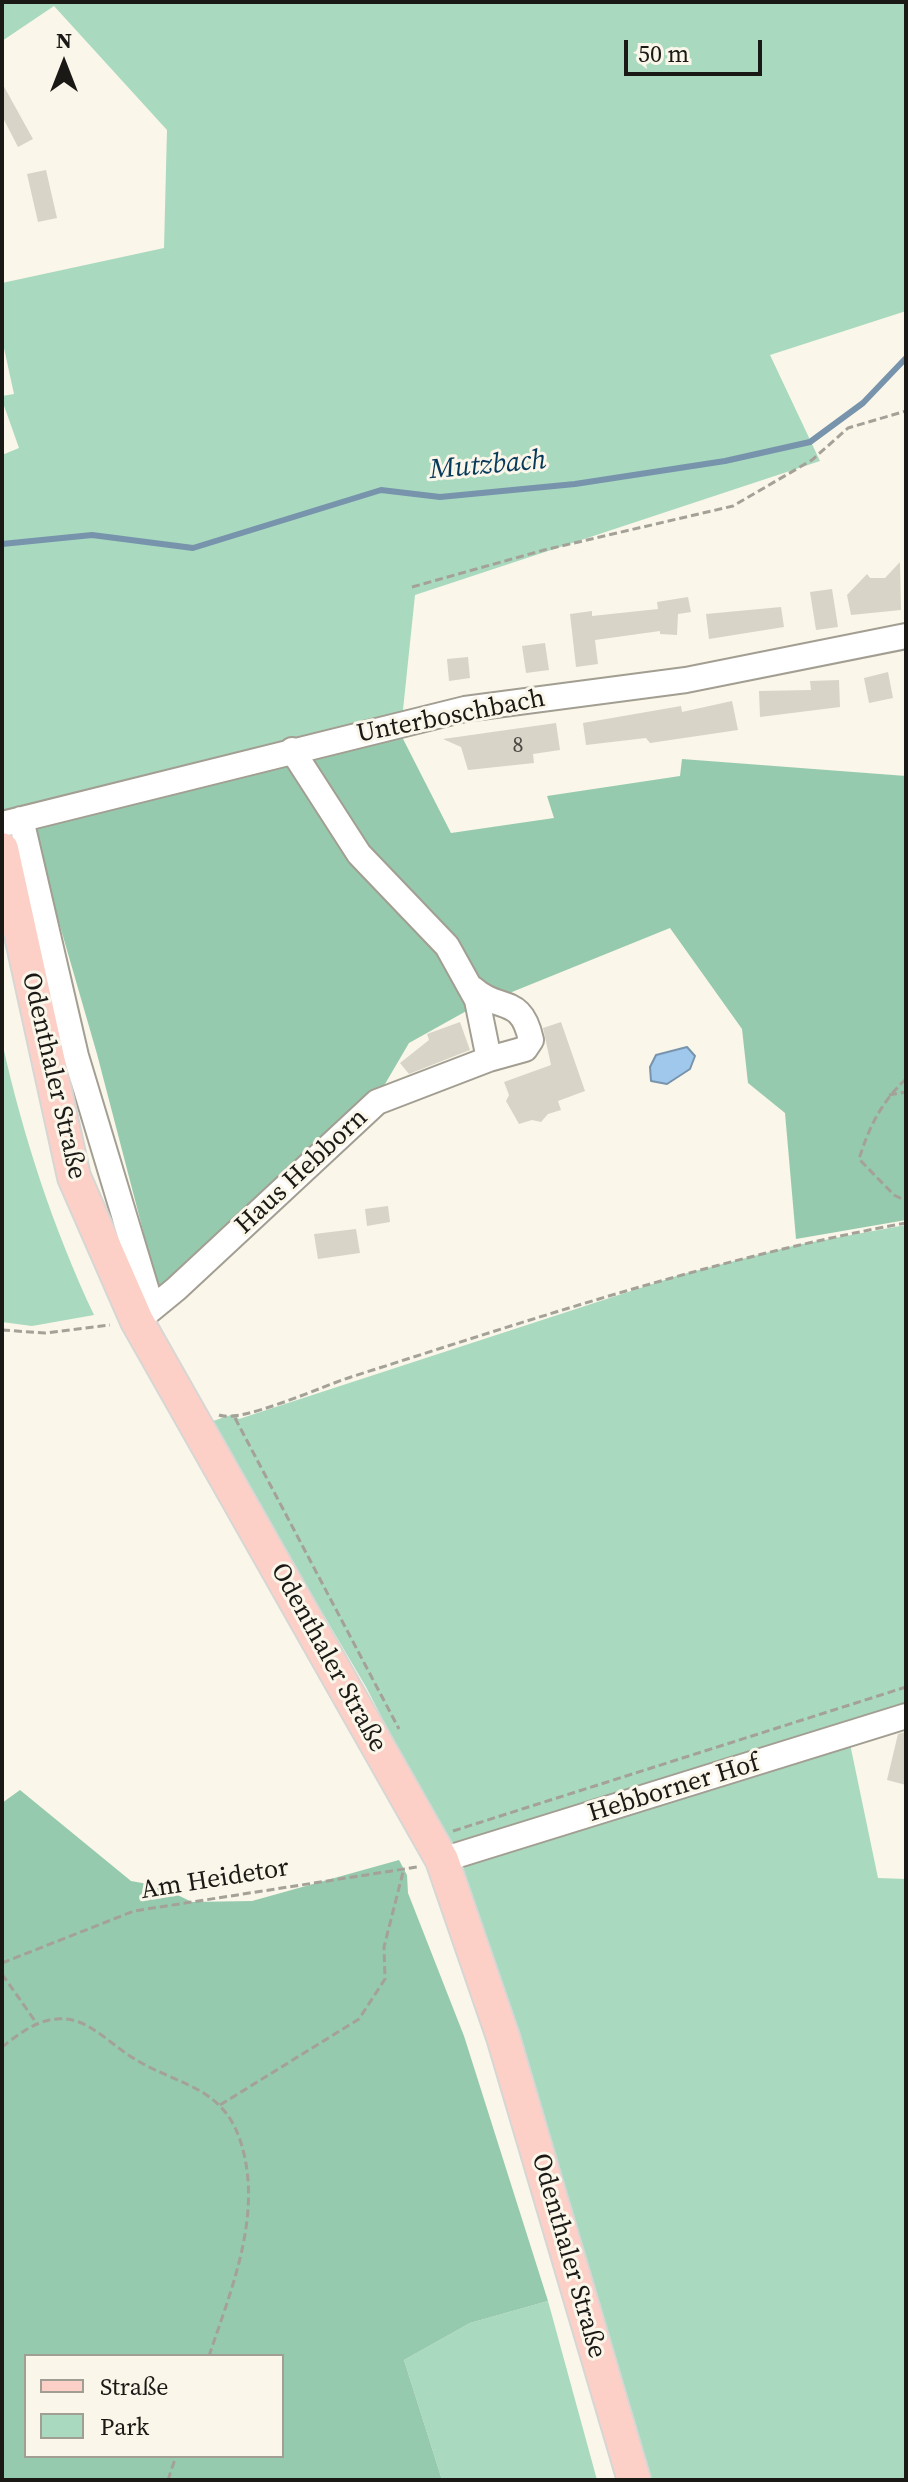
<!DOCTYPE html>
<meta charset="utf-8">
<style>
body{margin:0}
#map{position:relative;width:908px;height:2482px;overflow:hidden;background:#faf6e9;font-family:"Source Serif 4",serif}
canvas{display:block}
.frame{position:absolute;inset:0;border:4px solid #1b1915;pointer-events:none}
.legend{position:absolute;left:24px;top:2354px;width:260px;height:104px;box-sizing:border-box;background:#faf6e9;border:2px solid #a19e94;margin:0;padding:10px 14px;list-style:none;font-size:24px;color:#1b1915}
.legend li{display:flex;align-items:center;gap:16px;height:40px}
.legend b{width:40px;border:2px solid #a19e94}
.north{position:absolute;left:24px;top:24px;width:80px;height:80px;-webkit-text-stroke:6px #faf6e9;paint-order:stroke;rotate:0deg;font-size:22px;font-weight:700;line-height:32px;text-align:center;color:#1b1915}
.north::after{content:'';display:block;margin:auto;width:28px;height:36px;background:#1b1915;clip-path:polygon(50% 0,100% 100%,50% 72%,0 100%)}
.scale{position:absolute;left:624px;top:40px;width:138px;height:36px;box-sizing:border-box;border:4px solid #1b1915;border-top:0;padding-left:10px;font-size:24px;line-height:28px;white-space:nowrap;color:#1b1915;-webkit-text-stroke:6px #faf6e9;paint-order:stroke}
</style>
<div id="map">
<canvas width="908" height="2482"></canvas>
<div class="frame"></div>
<ul class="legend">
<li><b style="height:10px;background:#fcd0c7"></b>Straße</li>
<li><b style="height:22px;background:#a9d9bf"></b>Park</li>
</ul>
<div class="north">N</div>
<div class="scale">50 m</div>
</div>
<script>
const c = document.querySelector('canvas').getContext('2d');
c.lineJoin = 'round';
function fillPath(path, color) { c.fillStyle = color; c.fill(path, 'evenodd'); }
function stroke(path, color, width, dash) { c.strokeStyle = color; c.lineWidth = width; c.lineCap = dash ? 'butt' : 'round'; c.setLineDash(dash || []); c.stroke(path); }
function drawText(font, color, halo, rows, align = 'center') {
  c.font = font + ' "Source Serif 4",serif'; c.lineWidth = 6; c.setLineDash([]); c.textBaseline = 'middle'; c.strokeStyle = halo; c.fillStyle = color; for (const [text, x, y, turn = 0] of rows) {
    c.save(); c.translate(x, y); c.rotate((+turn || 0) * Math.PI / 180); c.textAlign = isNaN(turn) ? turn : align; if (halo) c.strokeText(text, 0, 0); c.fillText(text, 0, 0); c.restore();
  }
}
fillPath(new Path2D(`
 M2,2h904v309l-136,44 50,106 -405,134 -14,134 -399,87v-361l17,-7 -17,-48v-4l12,-2 -12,-55v-56l162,-35 3,-118 -113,-124 -52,35z
 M2,1042c21,94 51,186 92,273l-62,11 -30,-4z
 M906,1225v483l-453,137 -7,-3 -80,-155 -156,-265 24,-8 5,5 441,-144 117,-30z
 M849,1739l29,139 28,1v601h-263l-183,-604 7,-14 42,-9z
 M548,2301l49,179h-155l-38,-120 66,-37z`), '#a9d9bf');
fillPath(new Path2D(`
 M400,733l51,100 103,-15 -7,-22 133,-20 2,-17 224,17v444l-110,19 -11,-126 -37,-30 -6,-54 -72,-101 -200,81 -61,34 -24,41 -225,212 -63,-242 -65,-225z
 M20,1790l111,91 28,5 33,16 60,-1 147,-41 8,15 1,18 56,143 84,265 -78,22 -66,37 38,120h-440v-677zM26,2356h256v100h-256z`), '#96caae');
const water = new Path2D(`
 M687,1047l8,9 -5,13 -23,15 -16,-3 -1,-14 6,-12z`);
fillPath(water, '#9fc8ec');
stroke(water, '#7794ac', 2);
stroke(new Path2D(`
 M2,544l90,-9 101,13 188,-58 59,7 135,-13 150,-23 85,-19 53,-39 42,-44`), '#7794ac', 6);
fillPath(new Path2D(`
 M2,83l31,56 -15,8 -16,-31z
 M46,170l11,48 -19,4 -11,-48z
 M900,562l1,48 -50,5 -4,-20 20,-21 3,4h15z
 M832,589l6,38 -22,3 -6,-38z
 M688,597l3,15 -13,2 -1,21 -17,-1v-3l-65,9 3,24 -22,3 -6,-53 22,-3v5l66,-7 -1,-7z
 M781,607l3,20 -75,12 -3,-25z
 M545,643l4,27 -23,3 -4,-27z
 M468,657l2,21 -21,3 -2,-22z
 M888,672l5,26 -24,5 -5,-25z
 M839,680l1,27 -80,10 -1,-26 52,-1 -1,-9z
 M732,701l6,29 -88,13 -4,-5 -60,7 -3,-22 98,-17 1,6z
 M556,723l4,27 -27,4 1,9 -66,7 -7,-23 -18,-8z
 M460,1022l10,28 -61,24 -9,-11 29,-23 -2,-6z
 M561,1022l24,69 -27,10 3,9 -13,4 -7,8 -9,-2 -13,4 -13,-23 3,-6 -5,-13 47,-17 -8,-37z
 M388,1206l2,16 -23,4 -2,-17z
 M356,1229l4,24 -42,6 -4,-25z
 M906,1732v53l-19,-5 11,-46z`), '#d8d4c8');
const minor = new Path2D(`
 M21,819l55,237 76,252
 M2,824l463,-115 221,-29 220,-44
 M472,988c28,25 49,6 59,52l-6,9 -36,10
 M137,1321l39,-32 201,-187 112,-43 -12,-59 -30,-54 -88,-92 -67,-104
 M442,1860l464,-144`);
const major = new Path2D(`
 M2,849l72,328 63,144 305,539 61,177 131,443`);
stroke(minor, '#a29e92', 28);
stroke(major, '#d6d6d5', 36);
stroke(new Path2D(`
 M412,587l132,-37 189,-44 79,-46 36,-32 58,-17
 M906,1079c-24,22 -37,48 -47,80l35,36 12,6
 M889,1095l17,-3
 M2,1330l43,3 65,-8
 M219,1415c21,9 106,-30 132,-38 185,-59 363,-119 555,-154
 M235,1418l164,311
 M453,1831l453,-144
 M2,1963l132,-52 283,-44
 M2,1974l33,47
 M2,2047c22,-17 46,-36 77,-25 19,7 38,27 56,37 39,25 85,26 104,78 26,73 -7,150 -30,219
 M220,2105l139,-86 26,-40 -1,-32 19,-75
 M168,2480l8,-24`), '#a4a198', 3, [8, 4]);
stroke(minor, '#fff', 24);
stroke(major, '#fcd0c7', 32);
drawText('22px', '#4a4842', null, [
 ["8",518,746]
]);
drawText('26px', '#1b1915', '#faf6e9', [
 ["Unterboschbach",451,717,-11],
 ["Odenthaler Straße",53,1076,77],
 ["Haus Hebborn",302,1172,-43],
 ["Odenthaler Straße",328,1658,61],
 ["Hebborner Hof",674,1789,-17],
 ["Am Heidetor",215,1880,-9],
 ["Odenthaler Straße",568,2256,74]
]);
drawText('italic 28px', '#07395b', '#faf6e9', [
 ["Mutzbach",488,466,-5]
]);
</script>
